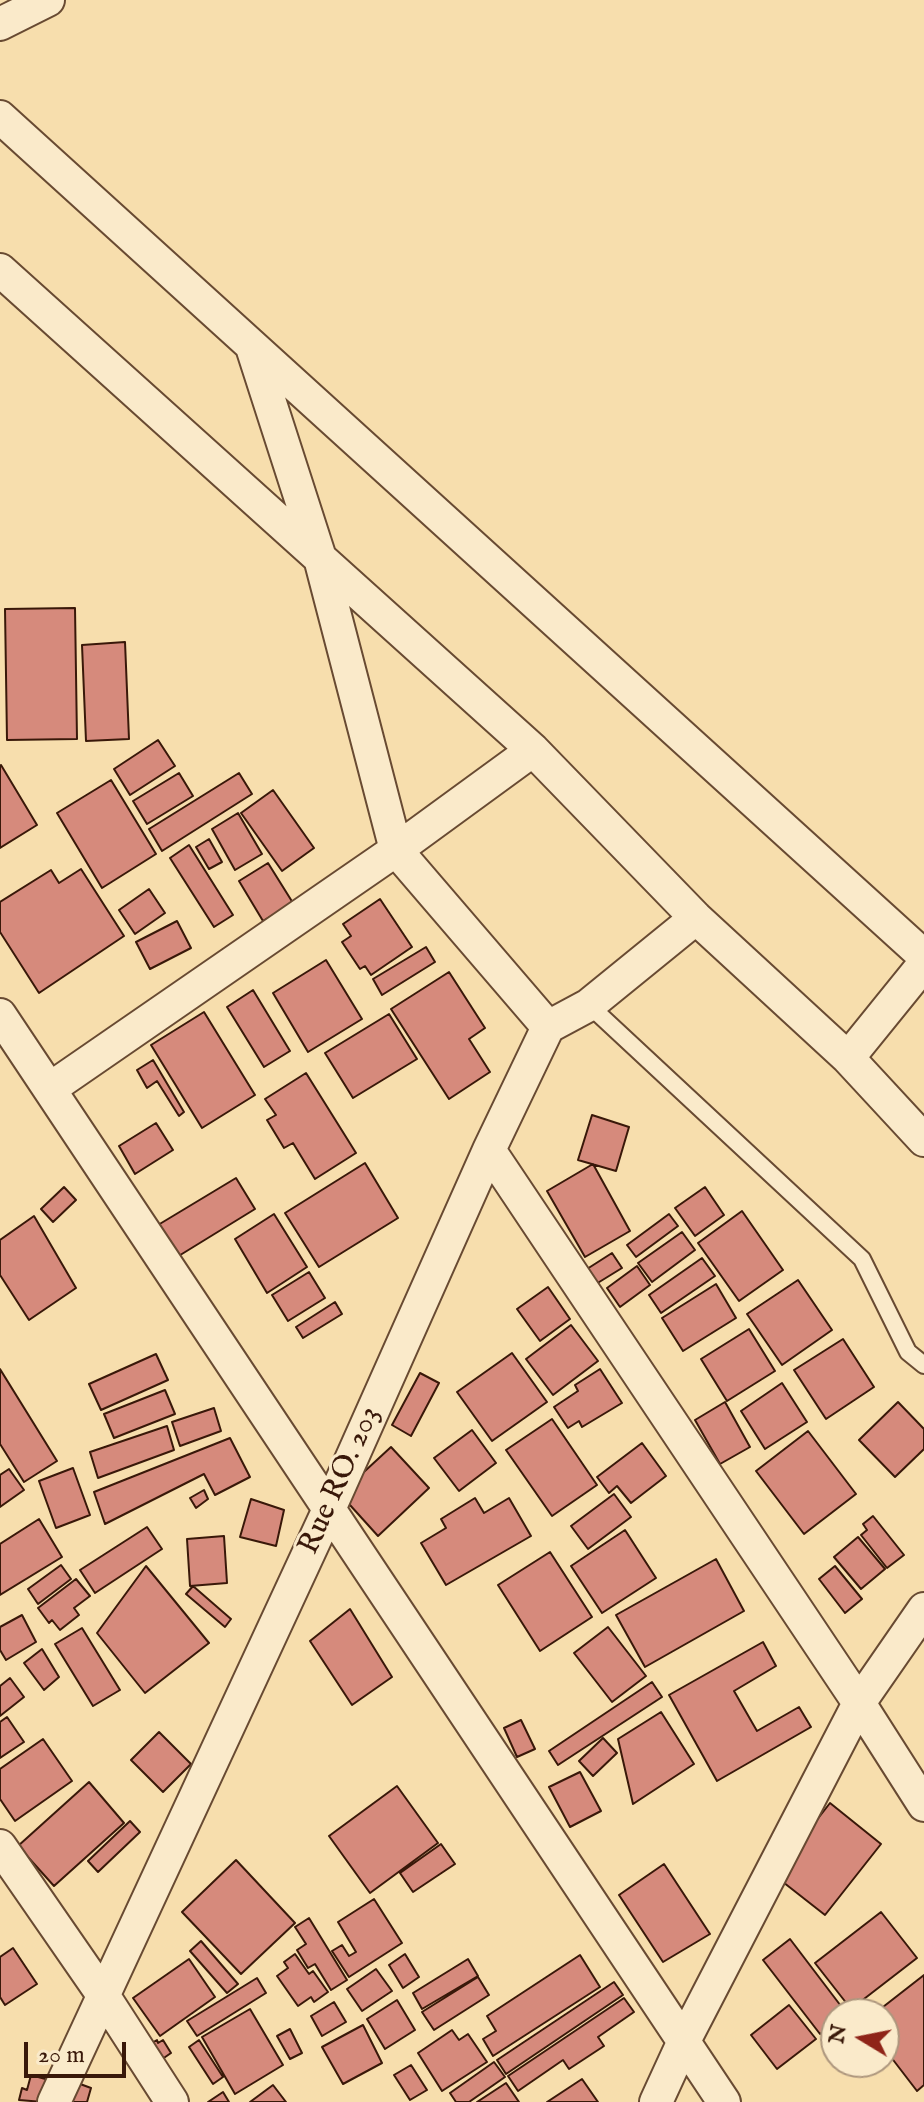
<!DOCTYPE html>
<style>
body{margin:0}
#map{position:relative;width:924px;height:2102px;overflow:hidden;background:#f7dead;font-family:"IM FELL English",serif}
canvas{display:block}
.north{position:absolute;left:820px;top:1998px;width:80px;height:80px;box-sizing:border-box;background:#faeaca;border:2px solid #ad967d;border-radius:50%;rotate:280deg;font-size:22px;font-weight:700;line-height:32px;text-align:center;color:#391809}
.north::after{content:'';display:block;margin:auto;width:28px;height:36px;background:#8f2418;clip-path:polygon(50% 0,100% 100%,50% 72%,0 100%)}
.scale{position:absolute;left:24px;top:2042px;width:102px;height:36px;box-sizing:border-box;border:4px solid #391809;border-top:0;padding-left:10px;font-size:24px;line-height:28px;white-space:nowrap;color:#391809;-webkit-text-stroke:6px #faeaca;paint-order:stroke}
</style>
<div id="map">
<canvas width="924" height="2102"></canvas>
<div class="north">N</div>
<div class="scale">20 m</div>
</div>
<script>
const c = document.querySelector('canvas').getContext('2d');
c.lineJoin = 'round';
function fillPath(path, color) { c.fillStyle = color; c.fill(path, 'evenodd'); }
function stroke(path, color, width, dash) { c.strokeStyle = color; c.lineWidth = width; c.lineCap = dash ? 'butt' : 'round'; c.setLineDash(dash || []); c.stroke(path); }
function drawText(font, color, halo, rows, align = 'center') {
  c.font = font + ' "IM FELL English",serif'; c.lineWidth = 6; c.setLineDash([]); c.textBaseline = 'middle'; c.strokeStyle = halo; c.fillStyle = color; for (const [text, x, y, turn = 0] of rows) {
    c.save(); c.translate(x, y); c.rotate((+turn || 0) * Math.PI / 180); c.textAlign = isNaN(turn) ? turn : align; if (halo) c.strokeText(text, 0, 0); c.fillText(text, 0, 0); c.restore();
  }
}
const building = new Path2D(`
 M75,608l2,131 -70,1 -2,-131z
 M125,642l4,97 -43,2 -4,-96z
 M158,740l17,26 -45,29 -16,-26z
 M1,765l36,60 -37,23v-82z
 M179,773l14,23 -46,28 -14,-23z
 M239,773l13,21 -90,57 -13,-22z
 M111,780l45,74 -54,34 -45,-75z
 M273,790l41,58 -32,23 -41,-58z
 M238,813l24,41 -27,16 -23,-41z
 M209,839l13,23 -13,7 -13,-22z
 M189,845l44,70 -19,12 -44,-69z
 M268,863l25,40 -30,18 -24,-40z
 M81,869l43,67 -85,57 -39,-61v-30l51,-32 8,13z
 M149,889l16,24 -30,21 -16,-24z
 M380,899l32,48 -41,28 -6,-9 -5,3 -18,-27 9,-6 -8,-12z
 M177,921l14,27 -41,21 -14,-27z
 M426,947l9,15 -53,33 -9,-16z
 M326,960l36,59 -54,33 -35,-59z
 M449,972l36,56 -16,11 21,33 -41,27 -58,-90z
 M253,990l37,61 -26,16 -37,-60z
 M204,1012l51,83 -53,33 -51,-83z
 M389,1014l28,45 -64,39 -28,-45z
 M153,1060l31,52 -5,4 -22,-35 -10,7 -10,-18z
 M306,1073l50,80 -41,26 -22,-36 -9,5 -17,-28 9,-5 -11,-16z
 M592,1115l37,12 -13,44 -38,-11z
 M156,1123l17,27 -38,24 -16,-28z
 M365,1163l33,55 -79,49 -34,-54z
 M593,1164l37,67 -45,26 -38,-66z
 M236,1178l19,31 -78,48 -19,-32z
 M64,1187l12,13 -23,22 -12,-13z
 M705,1187l19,28 -29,21 -20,-28z
 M742,1211l41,59 -44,31 -41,-58z
 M274,1214l33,53 -40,26 -32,-54z
 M669,1214l9,12 -42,31 -9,-12z
 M34,1216l42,72 -47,32 -29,-45v-35z
 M682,1232l13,18 -43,32 -14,-19z
 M612,1253l10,15 -26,16 -9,-15z
 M702,1258l13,18 -54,37 -12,-18z
 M637,1266l13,19 -30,22 -13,-19z
 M309,1272l16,26 -37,23 -16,-26z
 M798,1280l34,50 -50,35 -35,-51z
 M716,1284l20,34 -53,33 -21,-33z
 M548,1287l22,32 -30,22 -23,-32z
 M335,1302l7,12 -39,24 -7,-11z
 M571,1325l27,36 -45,34 -27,-36z
 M749,1329l26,42 -48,30 -26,-42z
 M843,1339l31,48 -48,32 -32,-49z
 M512,1353l35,49 -55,39 -35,-49z
 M156,1354l12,26 -67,30 -12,-26z
 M0,1369l57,92 -33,21 -24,-38z
 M600,1369l22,34 -40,24 -3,-6 -11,7 -14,-21 24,-16 -3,-6z
 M420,1373l19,10 -28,53 -19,-11z
 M782,1383l25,39 -42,27 -24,-38z
 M165,1390l10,24 -61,24 -10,-24z
 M725,1402l25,45 -30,17 -25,-44z
 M898,1402l26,27v20l-29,28 -36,-37z
 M214,1408l7,23 -41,15 -8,-24z
 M552,1419l45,66 -45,31 -46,-66z
 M167,1426l7,24 -76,28 -8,-26z
 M472,1430l24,33 -37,28 -25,-33z
 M808,1431l48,63 -52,40 -48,-63z
 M230,1438l20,39 -35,18 -11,-21 -99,50 -11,-32z
 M642,1443l24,33 -35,27 -14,-17 -8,7 -12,-16z
 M391,1447l38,41 -51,48 -38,-42z
 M73,1468l17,47 -34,13 -17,-47z
 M9,1469l15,21 -24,17v-32z
 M204,1490l4,9 -12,9 -6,-10z
 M614,1494l17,23 -43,32 -17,-23z
 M475,1498l9,15 25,-15 22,38 -85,49 -25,-42 25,-15 -5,-9z
 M251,1499l33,11 -8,36 -36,-9z
 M873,1516l31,39 -17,13 -26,-33 6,-5 -4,-6z
 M39,1519l23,38 -62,38v-51z
 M147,1527l15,22 -67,44 -15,-23z
 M625,1530l31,48 -54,35 -31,-47z
 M224,1536l3,47 -37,3 -3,-47z
 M858,1537l27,32 -24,20 -27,-32z
 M550,1552l42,65 -52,34 -42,-66z
 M716,1559l28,52 -99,56 -29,-52z
 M61,1565l10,14 -33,25 -10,-15z
 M146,1566l63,77 -64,50 -48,-60z
 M835,1566l27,33 -17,14 -26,-34z
 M76,1579l14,17 -16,12 5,7 -19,15 -8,-10 -3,3 -11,-15z
 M193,1586l38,33 -6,8 -39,-33z
 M350,1609l42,68 -40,28 -42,-64z
 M22,1615l14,27 -30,18 -6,-10v-23z
 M608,1627l38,49 -34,26 -38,-49z
 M82,1628l38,62 -27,16 -38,-62z
 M763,1642l13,24 -42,25 23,40 42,-24 12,20 -94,54 -48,-86z
 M42,1649l17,28 -15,13 -20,-27z
 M10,1678l14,19 -24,19v-30z
 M652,1682l10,15 -104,68 -9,-14z
 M661,1712l33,52 -61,40 -15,-65z
 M7,1717l17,25 -24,16v-36z
 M521,1720l14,29 -18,8 -13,-29z
 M159,1732l32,32 -28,28 -32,-32z
 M603,1738l14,15 -24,23 -14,-15z
 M43,1739l29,42 -57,40 -15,-22v-30z
 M580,1772l21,39 -31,16 -21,-40z
 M89,1782l35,41 -70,63 -36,-40z
 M397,1786l41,57 -68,50 -41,-57z
 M830,1803l51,41 -56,71 -51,-40z
 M130,1821l10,11 -42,40 -10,-11z
 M441,1844l14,20 -42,28 -13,-19z
 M236,1860l59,63 -54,51 -59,-62z
 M664,1864l46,70 -47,28 -44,-67z
 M374,1899l28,44 -53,34 -17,-26 10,-6 7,11 7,-4 -18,-30z
 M881,1912l36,46 -66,51 -36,-46z
 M309,1918l38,62 -16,10 -16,-26 -7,4 -11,-18 9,-6 -11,-17z
 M790,1939l57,75h-11v8l-16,12 -57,-74z
 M201,1941l37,43 -11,9 -37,-42z
 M13,1948l24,36 -32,21 -5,-8v-40z
 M295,1954l14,20 4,-3 15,21 -14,10 -3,-5 -13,9 -21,-30 11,-8 -4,-6z
 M405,1954l14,23 -16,11 -14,-23z
 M580,1955l20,32 -107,69 -10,-17 13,-8 -9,-15z
 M189,1959l26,38 -55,39 -27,-38z
 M468,1959l10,17 -56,33 -9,-16z
 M376,1969l16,22 -30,20 -15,-22z
 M924,1975v110l-7,6 -33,-43v-34h-10z
 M478,1977l11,18 -55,35 -12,-18z
 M257,1978l9,15 -69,43 -10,-15z
 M614,1982l9,13 -117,79 -9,-14z
 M624,1998l10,14 -36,25 6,9 -35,23 -6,-9 -45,31 -10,-15z
 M397,2000l18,30 -30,19 -18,-30z
 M334,2002l12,20 -24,14 -11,-20z
 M789,2005l27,34 -39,30 -26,-34z
 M250,2009l33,56 -48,29 -33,-57z
 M363,2025l19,38 -39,21 -21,-37z
 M290,2029l12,24 -12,6 -13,-23z
 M452,2030l7,10 9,-6 19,28 -45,29 -24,-38z
 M157,2040l1,3 5,-3 8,13 -13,9 -10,-17z
 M199,2040l24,37 -10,7 -24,-37z
 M494,2062l11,15 -36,25h-13l-6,-9z
 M411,2065l16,25 -17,10 -16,-25z
 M31,2075l18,5 -6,22 -24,-2 3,-12 5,2z
 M582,2079l16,23h-51z
 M72,2081l19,7 -4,14h-21z
 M506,2083l13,19h-42z
 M273,2085l13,17h-36z
 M223,2092l6,10h-21z`);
fillPath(building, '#d68a7c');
stroke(building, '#391809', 2);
const lane = new Path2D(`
 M589,1005l273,254 46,93 16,13`);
const street = new Path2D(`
 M0,24l48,-24
 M0,117l924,839
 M0,270l533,480 163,168 152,140 76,82
 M252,347l68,211 76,292 152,177
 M0,1015l724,1087
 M848,1058l76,-94
 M51,1088l345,-238 137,-100
 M489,1150l370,553 65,102
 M0,1846l103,149 69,107
 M54,2102l276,-595 159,-357 59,-123 41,-22 107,-87
 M656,2102l28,-61 175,-338 65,-94`);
stroke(lane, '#684a32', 20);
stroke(street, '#684a32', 36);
stroke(lane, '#faeaca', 16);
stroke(street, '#faeaca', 32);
drawText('30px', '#391809', '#faeaca', [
 ["Rue RO. 203",341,1481,-66]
]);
</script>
